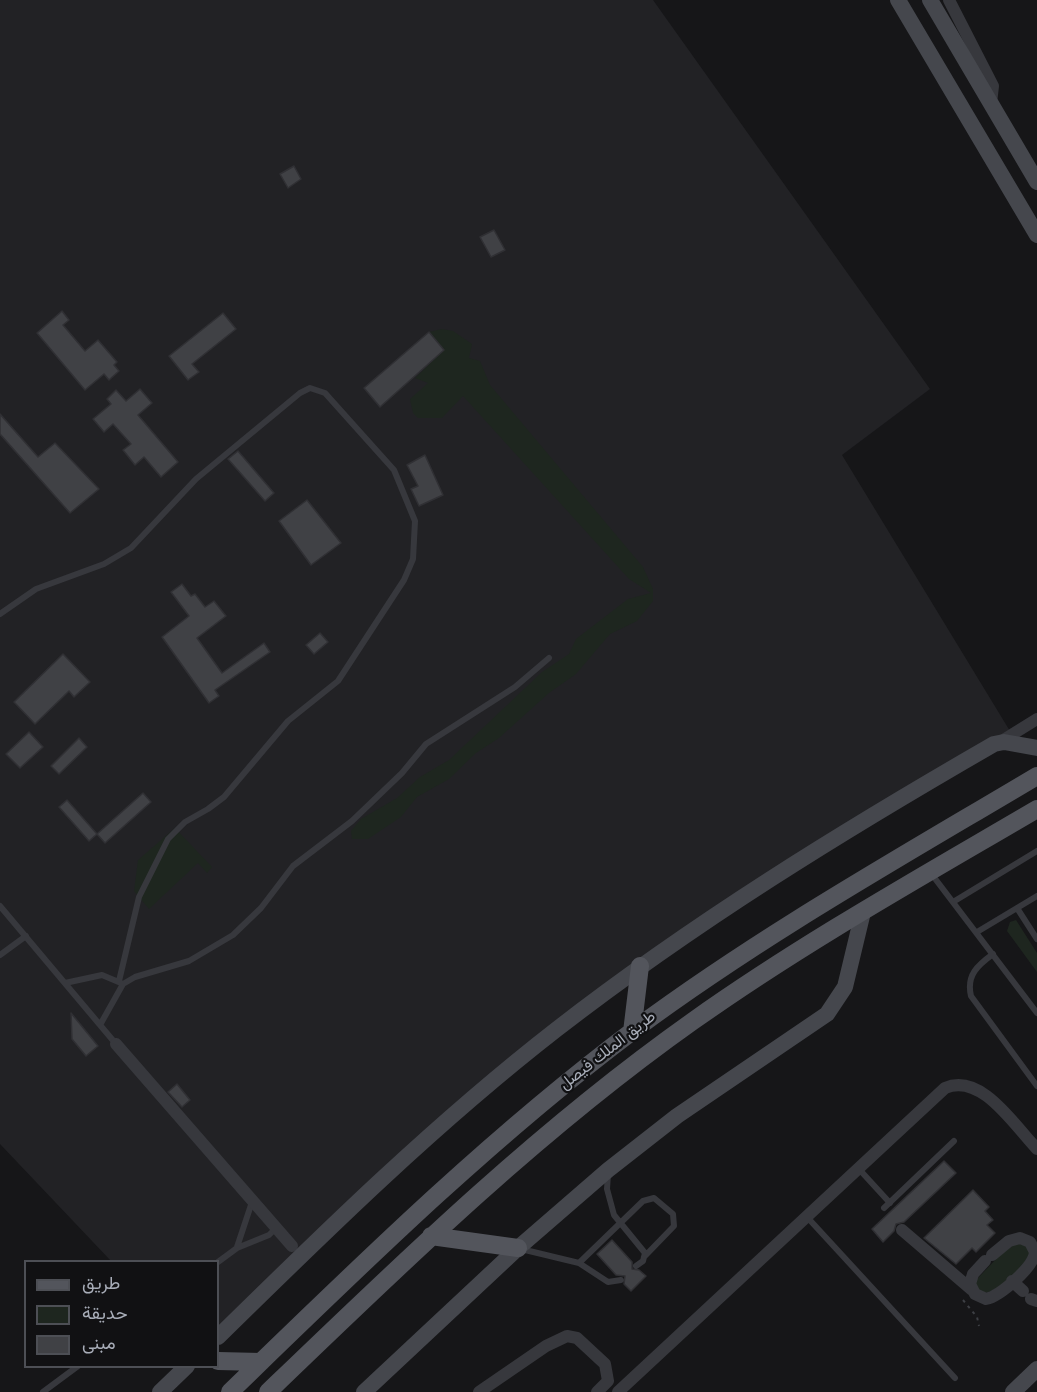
<!DOCTYPE html>
<meta charset="utf-8">
<style>
body{margin:0}
#map{position:relative;width:1037px;height:1392px;overflow:hidden;background:#161618;font-family:"Nunito Sans",Vazirmatn,sans-serif}
canvas{display:block}
.legend{position:absolute;left:24px;top:1260px;width:195px;height:108px;box-sizing:border-box;background:#111113;border:2px solid #4d4f55;margin:0;padding:8px 10px;list-style:none;font-size:18px;color:#a8adb8}
.legend li{display:flex;align-items:center;gap:12px;height:30px}
.legend b{width:30px;border:2px solid #4d4f55}
</style>
<div id="map">
<canvas width="1037" height="1392"></canvas>
<ul class="legend">
<li><b style="height:8px;background:#53555c"></b>طريق</li>
<li><b style="height:16px;background:#1e261f"></b>حديقة</li>
<li><b style="height:16px;background:#404145"></b>مبنى</li>
</ul>
</div>
<script>
const c = document.querySelector('canvas').getContext('2d');
c.lineJoin = 'round';
function fillPath(path, color) { c.fillStyle = color; c.fill(path, 'evenodd'); }
function stroke(path, color, width, dash) { c.strokeStyle = color; c.lineWidth = width; c.lineCap = dash ? 'butt' : 'round'; c.setLineDash(dash || []); c.stroke(path); }
function drawText(font, color, halo, rows, align = 'center') {
  c.font = font + ' "Nunito Sans",Vazirmatn,sans-serif'; c.lineWidth = 4.5; c.setLineDash([]); c.textBaseline = 'middle'; c.strokeStyle = halo; c.fillStyle = color; for (const [text, x, y, turn = 0] of rows) {
    c.save(); c.translate(x, y); c.rotate((+turn || 0) * Math.PI / 180); c.textAlign = isNaN(turn) ? turn : align; if (halo) c.strokeText(text, 0, 0); c.fillText(text, 0, 0); c.restore();
  }
}
fillPath(new Path2D(`
 M0,0h653l277,389 -88,66 171,281 -360,218 -85,62 -350,323v-77l-107,-1 -111,-117z`), '#222225');
fillPath(new Path2D(`
 M442,329l11,2 19,13 -3,14 11,3 10,24 153,182 10,22v12l-16,20 -27,13 -34,40 -27,19 -50,45 -23,15 -27,26 -32,18 -16,20 -33,22h-16l-1,-8 10,-12 36,-21 23,-21 29,-17 93,-88 27,-18 7,-15 52,-40 23,-6 -22,-14 -166,-183 -21,22h-24l-5,-5 -3,-14 18,-16 -13,-5 29,-28 -15,-18z
 M175,828l37,39 -5,6 -9,-10 -49,46 -15,-18 4,-31z
 M1016,920l21,33v19l-30,-41 3,-9z
 M1016,1243l11,3 3,7c-6,14 -31,40 -48,40l-6,-6v-7l24,-25z`), '#1e261f');
const building = new Path2D(`
 M294,166l7,13 -13,9 -8,-14z
 M494,230l11,20 -14,7 -11,-20z
 M62,311l7,9 -6,5 22,26 13,-11 19,22 -3,3 5,6 -10,9 -5,-6 -19,16 -48,-57z
 M223,313l13,16 -44,35 7,8 -11,8 -19,-24z
 M429,332l15,18 -64,57 -16,-19z
 M140,389l12,14 -14,12 40,47 -17,15 -17,-20 -9,8 -12,-15 8,-6 -18,-20 -9,8 -11,-13 18,-15 -4,-5 9,-9 10,11z
 M0,414l38,43 17,-14 44,46 -29,24 -70,-79z
 M238,451l36,42 -9,8 -37,-42z
 M425,455l18,40 -24,11 -8,-17 7,-3 -11,-21z
 M307,500l34,43 -30,22 -32,-44z
 M182,584l9,12 4,-2 10,13 9,-6 12,15 -29,22 25,35 42,-30 6,9 -55,38 4,6 -10,7 -47,-66 27,-21 -18,-24z
 M320,633l8,9 -14,12 -8,-9z
 M63,654l27,28 -16,15 -5,-6 -34,33 -21,-22z
 M29,732l14,15 -23,21 -14,-14z
 M79,738l8,9 -28,27 -8,-8z
 M143,793l8,9 -46,41 -8,-9z
 M67,800l30,34 -8,7 -30,-34z
 M71,1013l27,33 -12,10 -14,-17z
 M177,1084l13,16 -8,7 -14,-15z
 M944,1161l12,12 -52,49 -8,2 -2,7 -11,11 -11,-13z
 M973,1190l16,17 -4,4 8,9 -6,5 8,8 -19,19 -4,-4 -16,16 -32,-26z
 M612,1240l20,22v7l7,1 7,6 -15,15 -7,-7 1,-8 -9,-1 -19,-21z`);
fillPath(building, '#404145');
stroke(building, '#303034', 1.5);
stroke(new Path2D(`
 M963,1300l14,17 2,9`), '#3d3f44', 2, [3, 4.5]);
stroke(new Path2D(`
 M0,614l36,-25 68,-25 27,-16 65,-69 104,-86 10,-5 15,5 69,77 21,51 -2,38 -9,21 -66,101 -50,40 -64,76 -16,12 -23,13 -17,17 -29,58 -20,84
 M930,872l107,141
 M953,902l84,-51
 M0,906l116,138
 M1017,908l20,31
 M977,932l60,-36
 M993,954c-15,11 -27,21 -22,42l66,90
 M0,955l26,-19
 M65,983l37,-8 19,8
 M100,1025l23,-41 12,-7 54,-16 44,-26 28,-27 32,-42 59,-45 50,-48 24,-29 89,-57 34,-29
 M858,1168l32,35
 M608,1174l-1,15 7,26 31,38 -2,8 -7,5
 M884,1208l70,-67
 M807,1217l148,161
 M237,1247l15,-45
 M521,1249l58,14 29,19 13,-2
 M218,1262l19,-14 32,-13 7,-7
 M579,1263l64,-62 11,-3 19,16 1,12 -30,31
 M43,1392l35,-26`), '#37383d', 6);
stroke(new Path2D(`
 M949,0l44,86 -2,17
 M1000,742l37,-23
 M116,1044l176,202
 M902,1230l70,60
 M985,1261l-12,13 -3,10 5,10 11,5c14,-3 48,-32 49,-47l-5,-10 -10,-4 -11,3 -17,14
 M1012,1281l11,10
 M1031,1299l6,2
 M479,1392l67,-46 21,-10 10,2 28,26 3,17 -11,11
 M618,1392l327,-304c36,-16 69,37 92,61`), '#37383d', 12);
stroke(new Path2D(`
 M898,0l139,235
 M930,0l107,182
 M218,1337c109,-107 218,-214 339,-308 138,-107 286,-198 437,-285l10,-2 33,6
 M160,1392l27,-26
 M364,1392l154,-144 90,-78 69,-54 150,-102 18,-27 18,-75
 M1013,1392l24,-23`), '#45474d', 16);
stroke(new Path2D(`
 M632,1032l8,-66
 M431,1236l87,12
 M218,1361l43,1
 M230,1392c130,-126 259,-253 404,-362 128,-95 267,-173 403,-254
 M268,1392c136,-131 271,-262 425,-371 110,-78 228,-144 344,-212`), '#53555c', 18);
drawText('16px', '#a8adb8', '#111113', [
 ["طريق الملك فيصل",608,1051,-38]
]);
</script>
